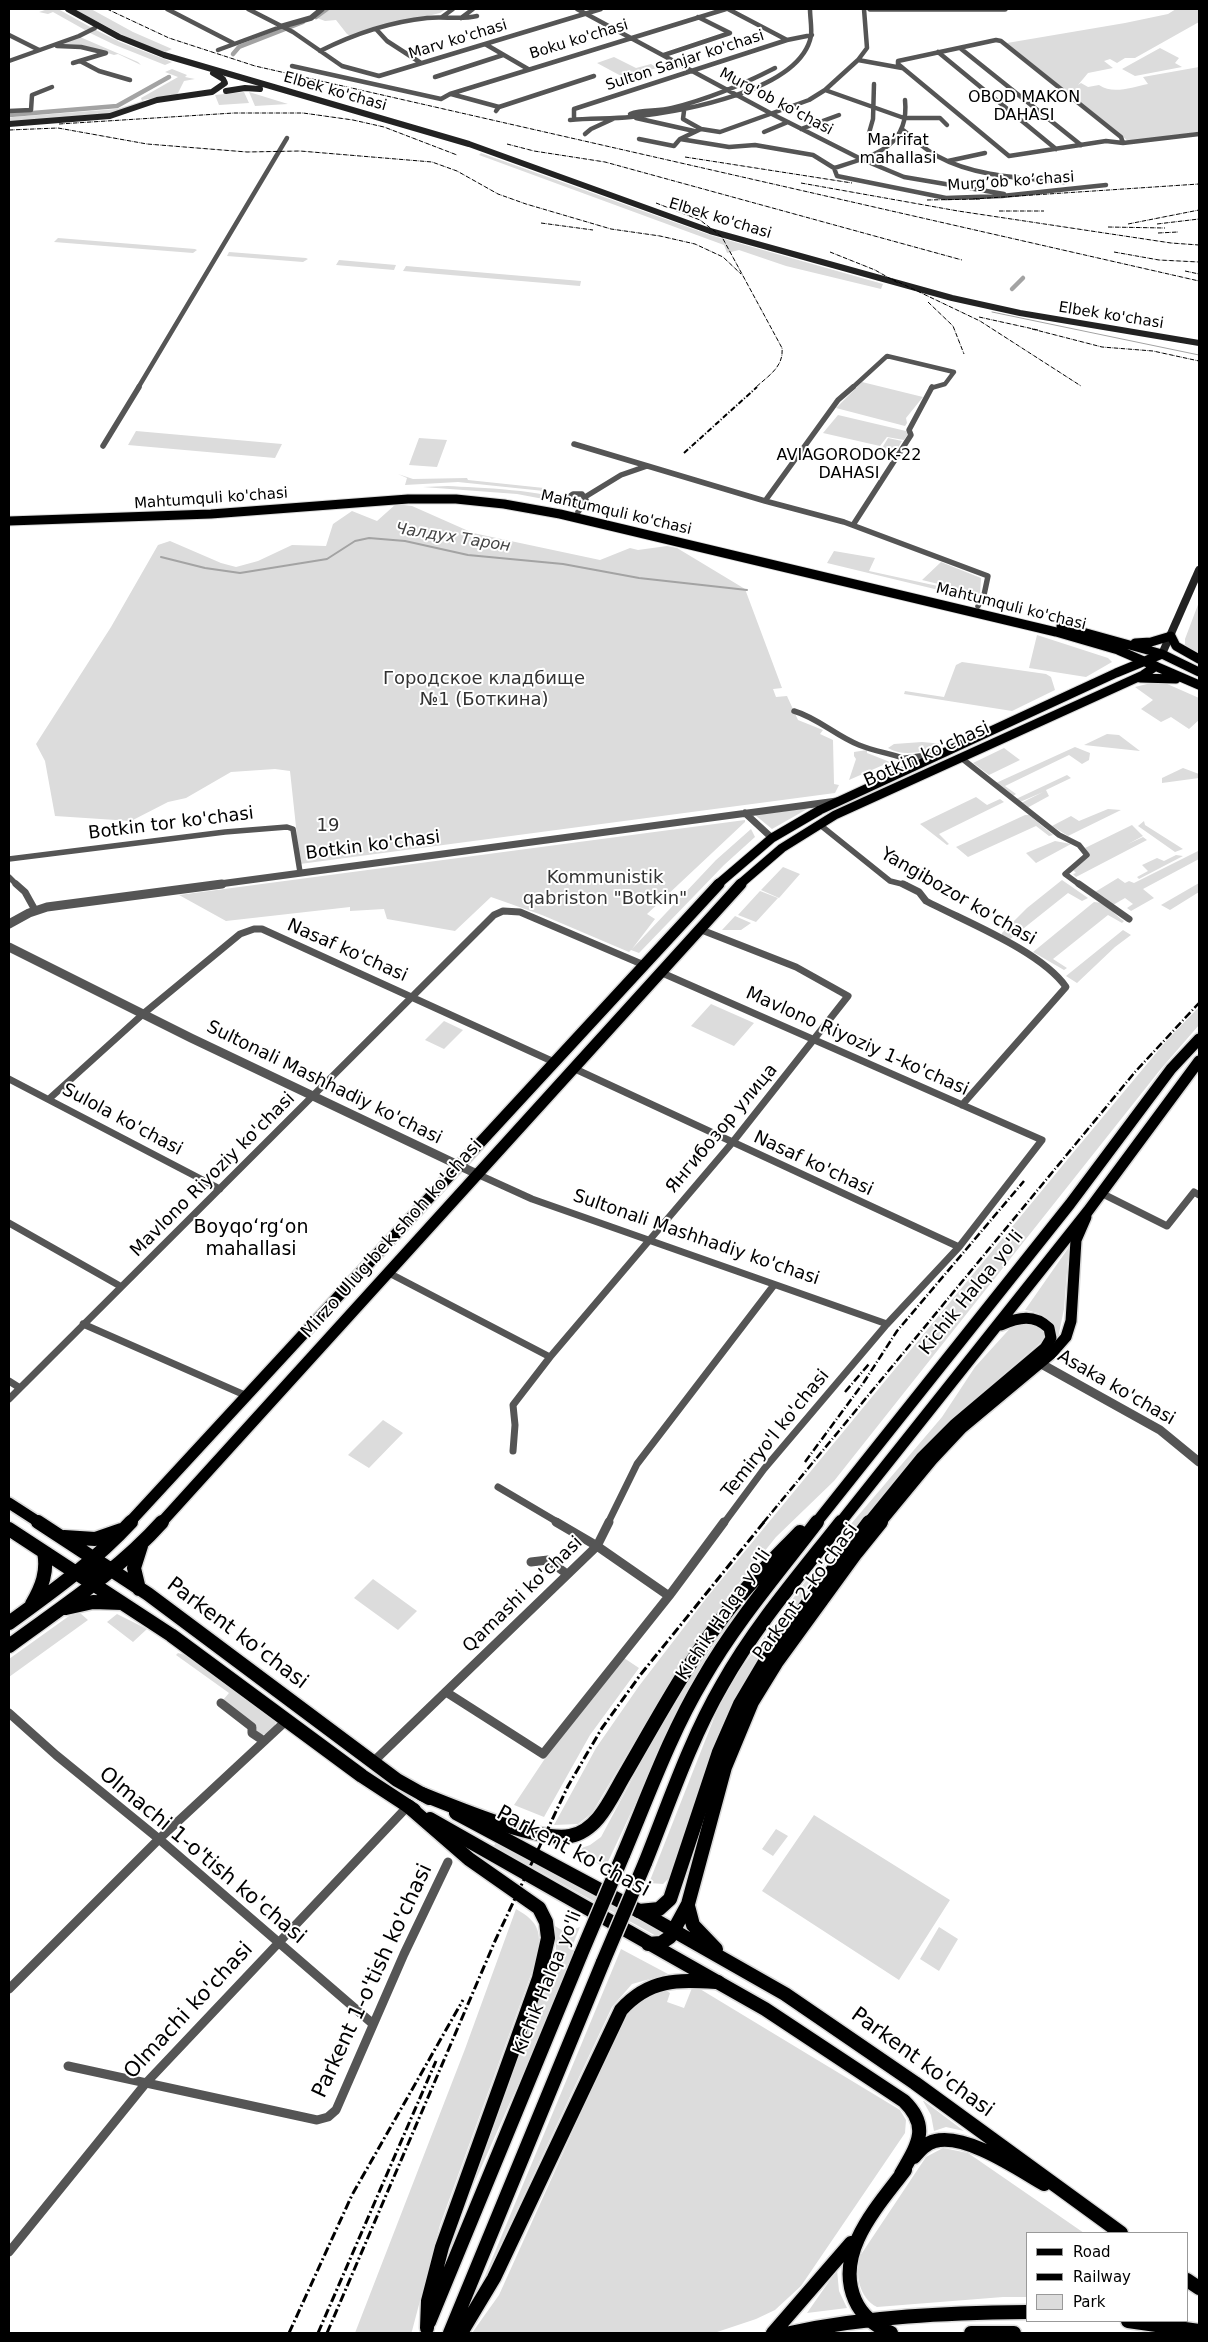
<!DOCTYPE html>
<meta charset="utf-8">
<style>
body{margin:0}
#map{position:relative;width:1208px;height:2342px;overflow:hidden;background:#fff;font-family:"DejaVu Sans",sans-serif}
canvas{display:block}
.frame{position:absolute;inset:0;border:10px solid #000;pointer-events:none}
.legend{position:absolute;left:1026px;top:2232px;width:162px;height:90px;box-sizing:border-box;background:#fff;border:1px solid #999;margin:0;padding:6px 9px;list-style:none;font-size:15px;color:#000}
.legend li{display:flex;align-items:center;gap:10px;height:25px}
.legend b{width:25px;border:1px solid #999}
</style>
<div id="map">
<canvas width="1208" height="2342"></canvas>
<div class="frame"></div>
<ul class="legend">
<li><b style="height:6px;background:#000"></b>Road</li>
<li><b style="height:6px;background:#000"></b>Railway</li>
<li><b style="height:14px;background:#dcdcdc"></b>Park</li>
</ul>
</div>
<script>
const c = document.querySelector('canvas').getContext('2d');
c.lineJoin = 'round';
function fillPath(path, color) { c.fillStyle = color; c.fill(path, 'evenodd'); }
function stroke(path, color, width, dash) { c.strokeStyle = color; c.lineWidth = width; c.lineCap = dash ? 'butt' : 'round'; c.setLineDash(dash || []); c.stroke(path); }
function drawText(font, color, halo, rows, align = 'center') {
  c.font = font + ' "DejaVu Sans",sans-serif'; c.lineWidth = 4; c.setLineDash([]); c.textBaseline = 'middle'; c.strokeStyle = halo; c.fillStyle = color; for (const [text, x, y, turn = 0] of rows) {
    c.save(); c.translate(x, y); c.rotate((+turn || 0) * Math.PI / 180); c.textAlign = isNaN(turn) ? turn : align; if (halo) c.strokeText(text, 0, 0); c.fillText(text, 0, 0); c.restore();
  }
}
fillPath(new Path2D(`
 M48,9h10l34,19 -7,2 -32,-18 -5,2 -9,-2z
 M74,9h17l42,23 39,17 -7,3 -33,-12z
 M329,9h117l-6,4 -58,14 -30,10 -5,-3 -11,-14 -11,1 -8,-3z
 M1176,9h23v13l-64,36h-10l-8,5 -7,-4 -6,2 9,7 -25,5 -10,12 3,-2 7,4 11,-2c14,10 33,2 49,-1l-5,-7 56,-10v65l-71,9 -121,-98 118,-20 43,-9z
 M94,29l26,13 52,20 -7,3 -50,-20 -27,-13z
 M80,37l58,25 3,3 -23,-11 -4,1 -25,-8 -36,-1z
 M1160,48l19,10 -4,5 7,4 -47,9 -13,-7z
 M614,57l22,11 15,-4 6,4 -34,9 -26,-14z
 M172,69l15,6 -2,2 10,2 -11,2 -7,14 -35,5 3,1 -31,12 -105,9v-4l4,-1 104,-8 25,-8 -1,-3 37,-21 -13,-5z
 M244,92l5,11 -30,2 -4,-10z
 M249,92l39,12 -33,2z
 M481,153l229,82 173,49 -2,5 -95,-23 -47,-16 -12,3 -3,-8 -245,-90z
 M58,238l137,11 2,1 -4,3 -139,-11z
 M229,252l77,6 2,1 -5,3 -76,-6z
 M339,260l57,5 -2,5 -58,-5z
 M406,266l175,15 -1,5 -177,-15z
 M862,382l61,15 -17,21 1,5 -2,3 -69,-18z
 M838,415l68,16 2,3 -4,6 -17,-3 -7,9 -57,-13z
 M136,431l146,13 -7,14 -147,-13z
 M419,438l28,2 -10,27 -28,-2z
 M888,438l14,3 -9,15 -14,-3z
 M398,474l15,5 54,-1 1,2 76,8v3l-86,-9 -53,3 2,-7z
 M448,486c28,2 101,3 122,18l-53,-10 -94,-7z
 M396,504l16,2 61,27 127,27 30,-12 8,2 29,-4 10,2 68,41 37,99 -9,1 3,8 11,-1 11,24 25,10 -3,4 13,6 1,44 5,1 -4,8 -535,71 -10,-93 -15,-2 -44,3 -45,26 -18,4 -37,19 -76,-5 -10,-55 -9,-17 75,-117 47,-82 12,-4 51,22 15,4 22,-6 34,-16 34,1 7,-22 19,-13 25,10z
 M834,551l41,7 -6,13 110,24 -3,4 -149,-36z
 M941,562l40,16 -1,16 -58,-14z
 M1199,602v52l-14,-9v-6z
 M1037,635l71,23 4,4 -26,15 -57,-9z
 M962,662l84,12 5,3 4,13 -43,21 -108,-17 1,-3 39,6 12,-32z
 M1151,683h14l34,15v22l-10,9 -18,-12 -10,5 -20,-13 12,-9 -18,-13z
 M1107,734l12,1 21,16 -56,-6z
 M922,742l22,2c-16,7 -40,14 -56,4l6,-4z
 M1075,747l15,6 -1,7 -7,4 -13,-9 -64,31 11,8 -3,2 -17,-13z
 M1004,748l16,12 -31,15 -16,-12z
 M867,750v3l23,9 -41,18 7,-21 -2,-3v-4z
 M1183,768l16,6v4l-37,5v-5z
 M1067,775l4,3 -25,12 3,6 -22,12 -6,-5 22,-11 -23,10 -4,-3z
 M976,797l11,8 13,-6 4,3 -65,32 10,10 -2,1 -27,-21z
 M809,808l-37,21 -17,-14z
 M1108,809l13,1 -53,26 -16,-10 19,-10 8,5z
 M1025,815h4l24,20 -4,1 -13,-10 -68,31 -12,-10z
 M745,820v2l-98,92 8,5 -23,30 84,-89 35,-31 4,8 -31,28 -85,88 -8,-3 -2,2 -87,-37 -51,-18 -36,34 -68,-12 -3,-10 -34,2v-4l-124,14 -47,-26z
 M1144,821l1,4 38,24 -8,3 -37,-26z
 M1132,825l11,11 -15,8 15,-7 4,3 -71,37 -3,-3 3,-1 -3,-3 17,-14 -5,-8z
 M1055,841l16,3 -35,19 -10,-10z
 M1198,851l1,8 -56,30 11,9 -23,13 -4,-3 6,-4 -8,-6 -12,7 -18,-13 23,-14 7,5 4,-2 5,2z
 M1176,855l7,1 -44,23 -2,-2 11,-6 -6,-6 15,-7 7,3z
 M783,867l17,7 -21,24 -18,-8z
 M1062,880l26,18 -6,3 -14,-8 -59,47 -7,-5v-2l25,-25z
 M1199,883v9l-29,18 -9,-5z
 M760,891l18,7 -22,24 -18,-7z
 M1094,902c13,0 20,13 30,19l-2,2 -14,-8 -55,44 14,9 -3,2 -31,-18z
 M735,916l16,7 -10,7h-19z
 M1123,930l8,5 -16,12 -38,36 -11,-7z
 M711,1004l43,19 -20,23 -43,-20z
 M1199,1007v18l-39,45 -326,411 -58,56 -53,66 -49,72 -82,138 -14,11 -24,1 42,-77 43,-62 69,-90 364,-442 95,-114z
 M444,1021l19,9 -19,19 -19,-9z
 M1069,1247l-5,62 -6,29c-3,-18 -15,-25 -33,-28z
 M1023,1319l20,10 3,9 -97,83 -116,132 -66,93 -43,74 -13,31 -37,122 -11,11 -14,-1 69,-175 22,-38 88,-119 114,-134 33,-50 39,-43z
 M383,1420l20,13 -34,35 -21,-13z
 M373,1579l44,32 -19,19 -44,-32z
 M737,1612l-44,69 -88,187 -29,-18 14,-5 11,-8 53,-99 36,-59z
 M80,1613l8,7 -79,57v-18l60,-43z
 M117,1614l30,15 -14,13 -26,-20z
 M178,1653l7,2 91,66 -1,5 -8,8 -6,1 -4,-4v-5l-34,-26 6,-7 -53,-38z
 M624,1658l15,10 -49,67 -46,82 -30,-12 36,-54z
 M814,1815l136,85 -51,80 -137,-89z
 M776,1829l12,7 -15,20 -11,-7z
 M496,1842l165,90 -3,5 -164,-91z
 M516,1909c23,13 26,23 21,49l-97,267 -28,106 -1,2h-56l110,-284z
 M555,1926l10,6 15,-5 -9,22 6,3 -129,290 102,-273 6,-19z
 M939,1927l19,12 -19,32 -19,-12z
 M621,1949l47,25 -36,10 -20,23 -135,288z
 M692,1988l8,1 200,121 6,10 -1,13 -104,153 -26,24 -19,9 -42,14h-242l27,-38 124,-275 11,-19 31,-11 5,3 -3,9 17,6z
 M923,2101h1l40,30 -18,-4 -12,4 -3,-16z
 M943,2148l25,5 116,80h-57v64h-24l-126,10c-18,-9 -22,-33 -17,-51l66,-99z
 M837,2270l2,21 8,17 -40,5z`), '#dcdcdc');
stroke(new Path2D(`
 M992,312l207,43`), '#a3a3a3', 1);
stroke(new Path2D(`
 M161,557l44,11 35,5 87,-14 28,-18 14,-3 36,3 63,14 95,9 76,14 108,12`), '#a3a3a3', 2);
stroke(new Path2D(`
 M316,17l11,-8
 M233,54l6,-7 64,-25
 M9,115l108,-9 52,-29
 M1012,289l11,-11`), '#a3a3a3', 4.5);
const primaryFar2 = new Path2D(`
 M9,521l202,-7 197,-15h48l48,5 56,10 496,118 62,18 81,35
 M1061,626l101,28 37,18
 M1135,643l16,-1 20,-6 5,10 23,13
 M1140,678l36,1
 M717,885l55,-47 48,-28 296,-137 46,-19
 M739,885l43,-37 53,-33 308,-140 13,-9`);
const primaryFar1 = new Path2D(`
 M9,1503l31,20
 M129,1523l590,-639
 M161,1523l580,-639
 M880,1523l52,-63 30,-32 90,-75 14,-16 5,-16 5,-81 10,-23`);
const primary = new Path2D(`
 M38,1522l110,72 249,186 32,18
 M9,1529l162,106 191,141 52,34
 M64,1537l31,2 26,-9
 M77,1573l34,-3
 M139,1589l-5,-21 7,-22
 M32,1604c10,-17 16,-33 12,-52
 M66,1608l27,-6 29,1
 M9,1623c43,-31 86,-62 122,-101
 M9,1646c53,-39 109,-75 153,-124
 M456,1813l183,98 146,83 130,89 206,150
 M430,1819l335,190 139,92c27,26 13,45 -3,73
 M688,1906l5,19 23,24
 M648,1944l13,-1 9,-6 18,-33 37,-137 27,-65 24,-39 80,-110 25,-31
 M914,2157c6,-7 12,-14 21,-16 31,-8 83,28 109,43
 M1187,2280l12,8
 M1128,2321l71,10
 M773,2333l78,-90
 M790,2333c78,-17 157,-20 237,-21
 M891,2333c-16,-7 -29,-17 -36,-33 -21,-48 23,-94 50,-130
 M971,2333h43`);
const trunkFar1 = new Path2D(`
 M816,1523l254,-319 101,-135 28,-30
 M840,1523l248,-312 111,-150
 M868,1523l53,-65 34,-34 90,-76 6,-10 -2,-10c-15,-14 -30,-11 -48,-3`);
const trunk = new Path2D(`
 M422,1794c33,13 115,48 148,42 28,-5 41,-38 54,-60 32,-55 63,-113 102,-163 22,-29 49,-55 74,-81
 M408,1806l61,53 70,49 7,14 2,16 -9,40 -97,269 -14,54 -1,27
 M623,1855c25,-59 47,-121 80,-176 32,-56 75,-106 114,-157
 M645,1863c24,-60 45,-123 77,-178 33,-59 78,-111 119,-163
 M639,1911l20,-2 11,-10 49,-147 21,-48 29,-49 100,-133
 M429,2322l152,-368
 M450,2333l153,-371
 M461,2333l33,-55 127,-268c29,-32 57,-30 97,-28`);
stroke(primaryFar2, '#dbdbdb', 11);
stroke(primaryFar1, '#dbdbdb', 14);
stroke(primary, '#dbdbdb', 17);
stroke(trunkFar1, '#dbdbdb', 14);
stroke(trunk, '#dbdbdb', 17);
stroke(new Path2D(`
 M167,9l66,34
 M248,9l45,23 49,34 37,10 222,-67
 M577,9l195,105 89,45 43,18 100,17
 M728,9l59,31
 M442,17l11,-8
 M461,18l12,-9
 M376,29l11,12 34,22
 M9,35l30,15
 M996,40l5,1 120,96 2,6 -17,-2 -97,15 -111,-92v-3z
 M485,44l43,25
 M57,46l24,1 25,6
 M960,48l121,97
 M218,50l65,-24
 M320,51c34,-17 69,-29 107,-33 16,-2 34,2 50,-2
 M938,52l118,97
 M664,55l66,-22 -32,-16
 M858,60l44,8
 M9,61l70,-25 16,-8
 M80,61l19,10 31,9
 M73,63l33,-10
 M292,66l149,33 9,-5 276,-85
 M435,77l68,-22
 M825,90l79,28h36l7,7
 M451,94l48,13
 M905,100c5,48 -33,56 -71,68l3,8 109,22 56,-2 104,-11
 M9,111l22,-1 1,-15 20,-8
 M496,111l3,-4 95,-31
 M684,111l-1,8 18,10
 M630,114c13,-5 28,-2 42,-6 36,-9 70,-23 103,-40
 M636,118l58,13
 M574,119v-10l213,-69 25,-5
 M570,120c20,-2 41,-1 61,-3 47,-5 169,-25 180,-81 1,-8 -1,-19 -1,-27
 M801,129l38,-14
 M903,130c11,9 21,19 34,26 38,21 85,22 127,26
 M764,132l24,-10
 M869,133l4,-14 1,-35
 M585,134l6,-5 24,-11
 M639,139l35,7 6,-7 49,8 26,-2 58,10 21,13
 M680,139l21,-10 19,3 89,-32 16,-10 33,-30 9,-12 -3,-39
 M1123,143l76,-9
 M948,161l37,-8
 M138,388l149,-250
 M852,388l35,-32 67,16 -9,12 -14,4`), '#555', 4.5);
stroke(new Path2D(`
 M574,444l191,57 79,21 144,54 -4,19 -6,11
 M103,446l36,-59
 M573,494h9l4,6c-8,3 -13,6 -19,-2z
 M585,497l36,-22 26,-9
 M765,501l73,-101 15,-13
 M578,512l3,-4 -1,-5
 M853,525l58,-90 -2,-5 23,-43
 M794,711c24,7 42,25 65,34 19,8 40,9 59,19
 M960,757l99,78 20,10 8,10 -22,19 15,11
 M906,758l34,-5
 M819,824l71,57 16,4
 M9,859l216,-27 62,-5 6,2 7,43
 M9,877l8,8`), '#555', 5.5);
stroke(new Path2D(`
 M16,884l9,8 10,18
 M903,884l16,8 7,9c40,21 115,50 140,86l-104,118
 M1079,884l50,35
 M660,972l382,168 -83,107 -72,77 -123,145 -40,54
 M573,1068l386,179
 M9,1079l211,110
 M49,1099l94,-85 97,-80 14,-5h8l292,133
 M477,1174l55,25 355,125
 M1101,1193l66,33 27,-34 5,3
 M9,1223l111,63
 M387,1272l163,85
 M83,1324l164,72
 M9,1381l11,7
 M9,1399l485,-484 9,-4 17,1 124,53
 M513,1451l2,-26 -2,-20 37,-48 182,-214 116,-147 -52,-29 -97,-38
 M498,1487l61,36
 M608,1523l29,-59 137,-179`), '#555', 7);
stroke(new Path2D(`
 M556,1522l41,24 72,50
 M531,1562l17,-2 19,14
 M446,1692l97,62 126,-158 55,-74
 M221,1703l31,24v6l12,8
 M9,1713l47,42 103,84 214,185
 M373,1762l224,-216 12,-24
 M9,1989l150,-150 128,-119
 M68,2066l249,54 11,-3 8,-7 68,-156 44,-92
 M9,2252l137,-169 262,-277`), '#555', 9);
stroke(new Path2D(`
 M870,9h135
 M283,26l28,-8 11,-9`), '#555', 5.5);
stroke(new Path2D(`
 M745,813l27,25
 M212,885l625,-84`), '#555', 7);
stroke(new Path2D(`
 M9,924l20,-11 18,-6 175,-23
 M9,947l182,91 286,136
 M1036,1361l124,69 39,32`), '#555', 9);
stroke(new Path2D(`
 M68,9l51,28 45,18 305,89 241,87 242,67 68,15 179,30
 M226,91l19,-3 15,1
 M9,124l101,-8 47,-16 55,-8 13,-9 -2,-4 -10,-6`), '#222', 6);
stroke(new Path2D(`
 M1162,654l37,-84`), '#222', 8);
stroke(primaryFar2, '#000', 9);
stroke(primaryFar1, '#000', 11);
stroke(primary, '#000', 14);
stroke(trunkFar1, '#000', 11);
stroke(trunk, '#000', 14);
stroke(new Path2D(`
 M107,9l62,29 86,28 944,215
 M59,124l175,-11h69l50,7 31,7 73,28
 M9,130l49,-2 89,16 100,8 53,-1 132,11 25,9 41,23 28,10 85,25 49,7 35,8 28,13 18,17
 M507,144l27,7 71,11 357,98
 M685,157l167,26
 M801,183l157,28 213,32 28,2
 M973,199l226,-15
 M927,200l53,-1
 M656,203l44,17 22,17 60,111c2,19 -14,28 -27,40
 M999,211h45
 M541,223l52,7
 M1128,224l71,-14
 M1157,224l42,-5
 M1108,227l57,1
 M1158,233l20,-1
 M830,252l45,18 23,13
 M1114,252l45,8 40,2
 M1185,271l14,3
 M892,279l88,42 101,65
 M928,302l25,24 11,28
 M979,317l59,13
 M1032,329l70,18 51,4 46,10`), '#000', 1, [4.5, 1, 0.5, 1]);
stroke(new Path2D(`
 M684,453l73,-66`), '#000', 2, [5.5, 2, 1, 2]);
stroke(new Path2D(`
 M845,1392l24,-28
 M805,1462l59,-80 33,-51 127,-150
 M763,1523l372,-451 64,-69`), '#000', 2.5, [8, 2.5, 1, 2.5]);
stroke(new Path2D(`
 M289,2333l63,-138 111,-195
 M318,2333l118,-272
 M327,2333l168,-392 73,-155 34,-58 39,-54 123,-152`), '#000', 3, [9, 3, 2, 3]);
const trunkBridge = new Path2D(`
 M581,1954l42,-99
 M603,1962l42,-99`);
stroke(trunkBridge, '#dbdbdb', 17, []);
stroke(trunkBridge, '#000', 14);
drawText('15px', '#000', '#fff', [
 ["Marv ko'chasi",458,40,-17],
 ["Boku ko'chasi",579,40,-17],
 ["Sulton Sanjar ko'chasi",685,61,-18],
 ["Elbek ko'chasi",335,92,16],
 ["Murg'ob ko'chasi",776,102,28],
 ["Murg’ob ko’chasi",1011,182,-4],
 ["Elbek ko'chasi",720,219,17],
 ["Elbek ko'chasi",1111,316,9],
 ["Mahtumquli ko'chasi",211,499,-4],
 ["Mahtumquli ko'chasi",616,513,13],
 ["Mahtumquli ko'chasi",1011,607,14]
]);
drawText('16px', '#000', '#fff', [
 ["OBOD MAKON",1024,98],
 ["DAHASI",1024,116],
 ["Maʼrifat",898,141],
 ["mahallasi",898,159],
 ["AVIAGORODOK-22",849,456],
 ["DAHASI",849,474]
]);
drawText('italic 16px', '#444', '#fff', [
 ["Чалдух Тарон",453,538,9]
]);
drawText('18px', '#333', '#fff', [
 ["Городское кладбище",484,679],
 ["№1 (Боткина)",484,700],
 ["19",328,826],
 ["Kommunistik",605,878],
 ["qabriston \"Botkin\"",605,899]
]);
drawText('18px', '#000', '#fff', [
 ["Botkin ko'chasi",927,755,-24],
 ["Botkin tor ko'chasi",171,824,-7],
 ["Botkin ko'chasi",373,846,-7],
 ["Yangibozor ko'chasi",958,897,30],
 ["Nasaf ko'chasi",347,951,24],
 ["Mavlono Riyoziy 1-ko'chasi",857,1042,24],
 ["Sultonali Mashhadiy ko'chasi",324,1083,26],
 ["Sulola ko'chasi",122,1120,28],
 ["Янгибозор улица",722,1129,-50],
 ["Nasaf ko'chasi",813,1164,25],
 ["Mavlono Riyoziy ko'chasi",213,1175,-45],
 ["Sultonali Mashhadiy ko'chasi",696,1238,19],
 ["Mirzo Ulug'bek shoh ko'chasi",392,1239,-48],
 ["Kichik Halqa yo'li",972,1293,-51],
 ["Asaka ko'chasi",1116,1388,30],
 ["Temiryo'l ko'chasi",776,1434,-51],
 ["Parkent 2-ko'chasi",806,1592,-54],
 ["Qamashi ko'chasi",523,1595,-44],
 ["Kichik Halqa yo'li",724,1615,-56],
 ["Kichik Halqa yo'li",548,1983,-68]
]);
drawText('19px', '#000', '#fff', [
 ["Boyqoʻrgʻon",251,1228],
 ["mahallasi",251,1250]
]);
drawText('21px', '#000', '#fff', [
 ["Parkent ko'chasi",237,1634,37],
 ["Parkent ko'chasi",573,1852,28],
 ["Olmachi 1-o'tish ko'chasi",202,1856,40],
 ["Parkent 1-o'tish ko'chasi",373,1981,-65],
 ["Olmachi ko'chasi",189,2011,-47],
 ["Parkent ko'chasi",922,2063,36]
]);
</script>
